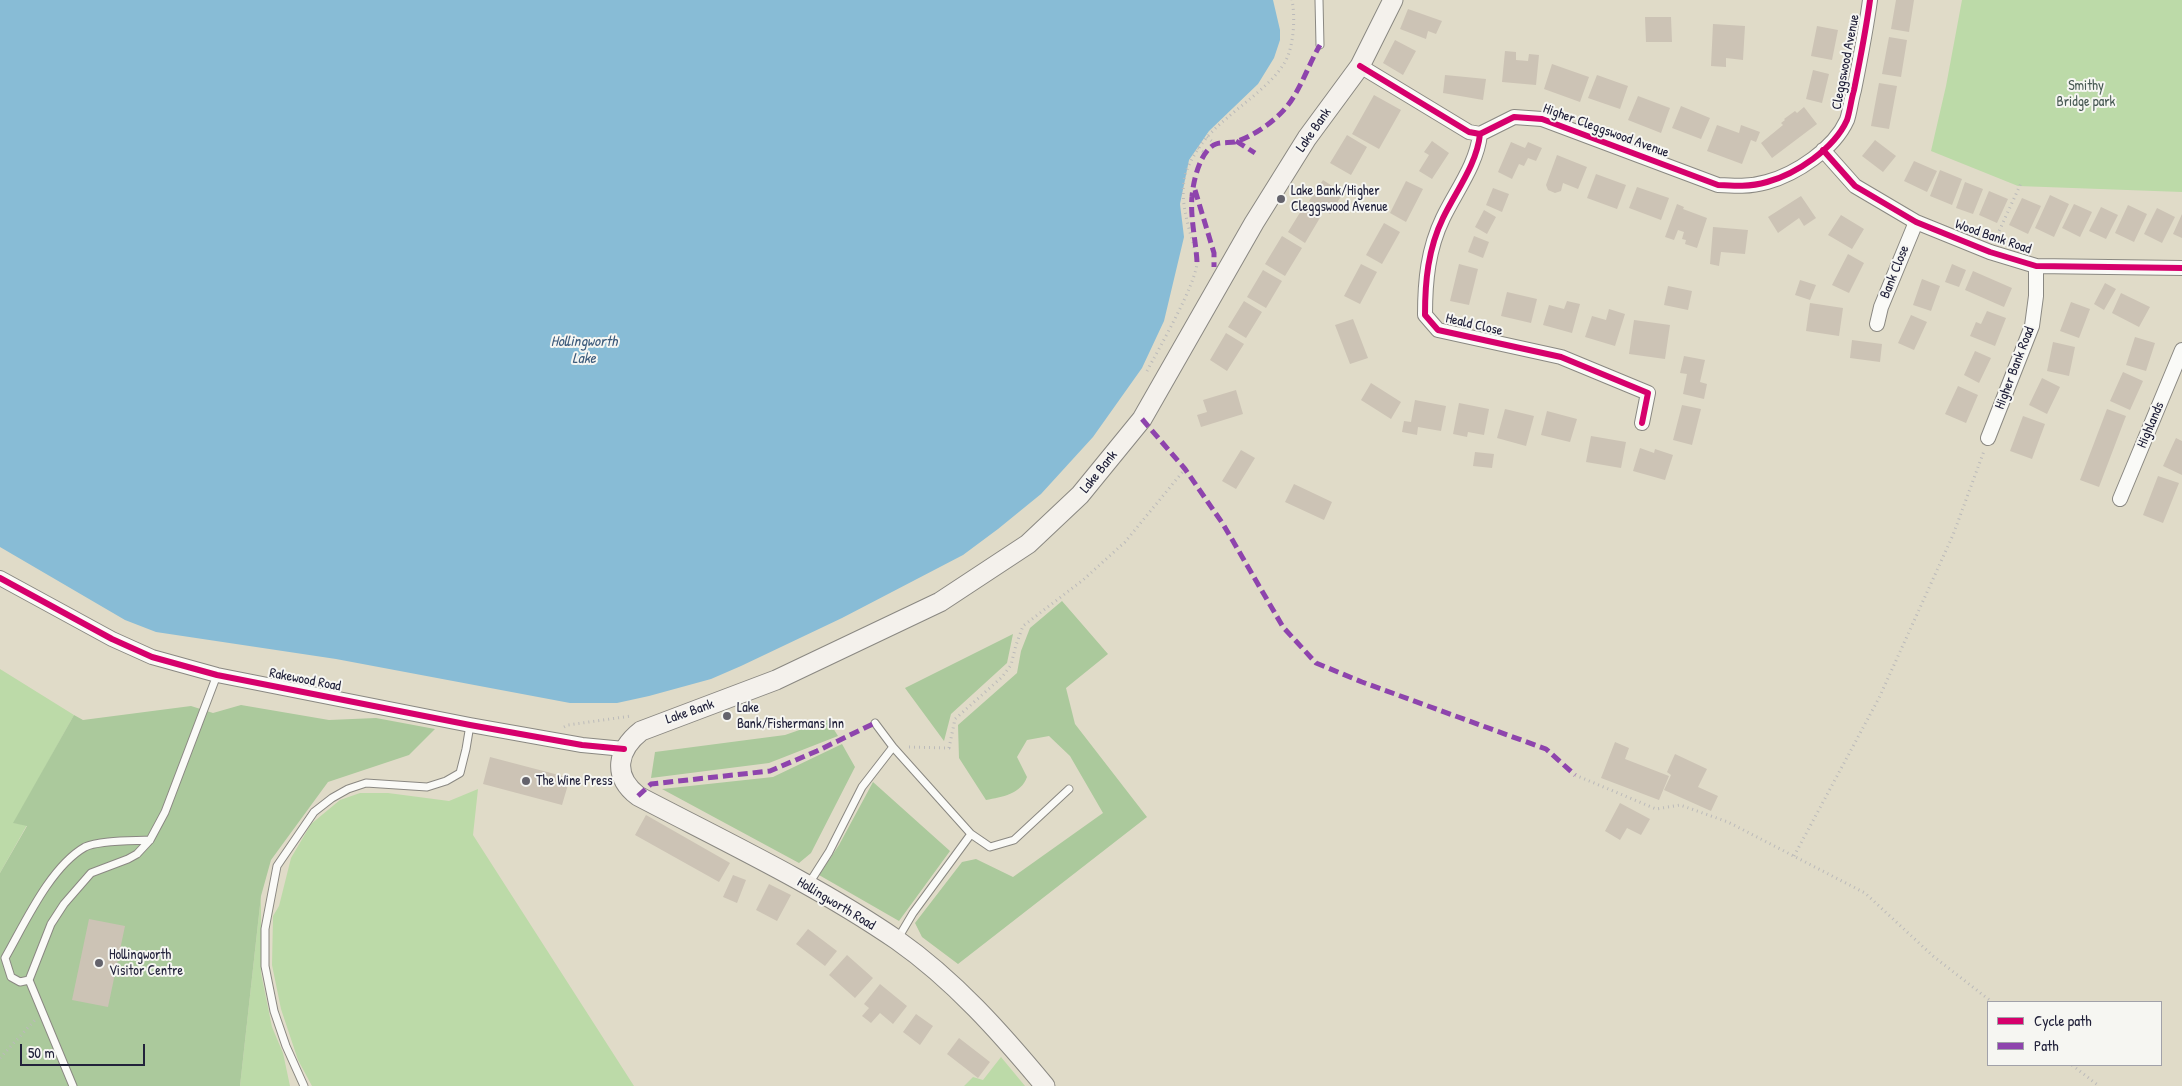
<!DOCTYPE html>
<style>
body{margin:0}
#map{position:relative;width:2182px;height:1086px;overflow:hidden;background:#e0dbc8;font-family:"Patrick Hand",sans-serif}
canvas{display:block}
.legend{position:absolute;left:1987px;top:1001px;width:175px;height:65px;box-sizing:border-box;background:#f6f6f2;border:1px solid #a1a1a9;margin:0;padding:6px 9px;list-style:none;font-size:15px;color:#22223b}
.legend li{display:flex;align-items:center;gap:10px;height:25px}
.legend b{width:25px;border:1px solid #a1a1a9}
.scale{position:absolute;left:20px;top:1044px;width:125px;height:22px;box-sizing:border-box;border:2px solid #22223b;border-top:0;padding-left:6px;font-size:15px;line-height:18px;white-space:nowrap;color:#22223b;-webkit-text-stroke:4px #f6f6f2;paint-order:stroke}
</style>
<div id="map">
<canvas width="2182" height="1086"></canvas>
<ul class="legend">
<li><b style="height:6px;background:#d6006c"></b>Cycle path</li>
<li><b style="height:6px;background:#8e44ad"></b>Path</li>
</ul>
<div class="scale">50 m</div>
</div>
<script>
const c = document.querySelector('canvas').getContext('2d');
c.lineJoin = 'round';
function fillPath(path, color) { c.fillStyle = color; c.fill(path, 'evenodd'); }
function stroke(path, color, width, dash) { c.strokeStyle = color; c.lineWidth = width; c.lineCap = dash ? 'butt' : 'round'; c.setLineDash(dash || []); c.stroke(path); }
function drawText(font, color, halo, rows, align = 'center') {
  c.font = font + ' "Patrick Hand",sans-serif'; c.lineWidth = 4; c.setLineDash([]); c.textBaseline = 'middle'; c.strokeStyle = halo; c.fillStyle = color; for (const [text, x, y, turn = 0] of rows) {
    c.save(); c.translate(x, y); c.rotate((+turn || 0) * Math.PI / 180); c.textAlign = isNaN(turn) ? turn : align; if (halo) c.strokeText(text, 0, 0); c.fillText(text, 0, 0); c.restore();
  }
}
fillPath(new Path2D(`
 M1962,0h220v192l-164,-6 -87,-35 15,-65z
 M0,669l74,46 -60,108 13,2 -27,48z
 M478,789l-5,46 161,251h-322l-14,-26 -17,-51 -9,-44 1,-49 6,-10 12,-48 20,-34 29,-24 20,-7h28l61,8z
 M261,896v77l11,54 11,26 7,33h-50z
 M1001,1057l24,29h-61l9,-9 10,3z`), '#bcdaa8');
fillPath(new Path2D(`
 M1062,601l46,53 -42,34 9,36 72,93 -189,147 -36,-27 -7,-14 47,-61 14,-3 37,18 90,-64 -33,-57 -21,-20 -22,4 -10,17 10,20c-6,17 -25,20 -41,23l-27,-42 -1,-33 59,-52 4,-22 9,-23z
 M1013,634l-6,29 -56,51 -7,27 -39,-53z
 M241,705l88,15 47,-2 59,11 -26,26 -81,27 -57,78 -10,36 -21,190h-240v-213l27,-47 -14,-3 61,-108 9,5 108,-14 22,7z
 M828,720l10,16 -69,27 -118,15 4,-26 130,-17z
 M842,744l13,23 -44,86 -12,10 -137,-74 111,-12z
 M873,782l77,69 -51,70 -80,-46 20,-30z`), '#abc99c');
fillPath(new Path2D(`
 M0,0h1273l7,30v10l-6,18 -16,26 -49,47 -20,29 -9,44 4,33 -20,84 -22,47 -49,69 -52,57 -43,35 -35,26 -121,63 -101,48 -30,13 -62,17 -32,7h-47l-234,-44 -180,-27 -31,-12 -125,-73z`), '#88bcd6');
fillPath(new Path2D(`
 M1896,0h18l-5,32 -18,-3z
 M1408,9l34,12 -6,13 -8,-3 -2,8 -26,-10z
 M1645,17h26l1,25h-26z
 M1713,24l32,2 -2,34 -17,-2v9l-15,-1z
 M1817,26l21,4 -6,30 -21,-4z
 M1889,37l18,3 -6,37 -19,-3z
 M1395,40l21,11 -13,24 -20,-12z
 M1505,51l11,1v8l12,1 1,-7 10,1 -3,30 -34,-3z
 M1552,64l37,13 -9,25 -36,-13z
 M1813,70l16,4 -7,29 -16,-4z
 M1445,75l41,4 -3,21 -40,-7z
 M1597,75l31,11 -8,23 -32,-11z
 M1879,83l18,3 -8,43 -18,-3z
 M1374,95l27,15 -22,39 -27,-15z
 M1638,96l32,12 -9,25 -33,-13z
 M1681,106l29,12 -9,21 -29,-11z
 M1804,107l13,17 -45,34 -11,-15 22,-18 -2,-2 4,-3 -1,-1 11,-8 2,2z
 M1717,125l22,8 2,-8 19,7 -4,10 -5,-2 -9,24 -35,-13z
 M1347,135l20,12 -16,28 -21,-12z
 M1875,140l21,16 -13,16 -21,-16z
 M1432,141l17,12 -17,26 -13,-8 10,-16 -5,-3z
 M1511,142l14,6 3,-6 14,6 -6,13 -8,-3 -4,8 -5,-2 -7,15 -14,-7z
 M1557,155l30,12 -9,22 -15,-6 -2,8 -6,2 -7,-3 -2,-5z
 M1914,161l23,10 -10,21 -23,-11z
 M1940,170l22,9 -10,26 -22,-9z
 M1596,174l30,11 -9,24 -30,-11z
 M1323,180l20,13 -13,21 -21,-13z
 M1406,181l17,8 -17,33 -16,-9z
 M1965,182l18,7 -10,25 -17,-6z
 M1637,187l32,11 -8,22 -32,-12z
 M1493,188l16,6 -7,18 -16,-7z
 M1989,191l19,8 -11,24 -18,-8z
 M2050,195l19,9 -15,33 -19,-9z
 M1801,196l15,22 -12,8 -5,-8 -21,15 -10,-16z
 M2022,198l19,8 -13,28 -19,-9z
 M1677,204l7,3 -1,2 24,9 -10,30 -12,-4 1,-4 -4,-1 2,-7 -6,-2 -4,10 -9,-3z
 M2074,204l18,8 -12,25 -18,-9z
 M2128,205l19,9 -13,28 -19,-9z
 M1304,206l17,10 -16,27 -17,-11z
 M2101,207l17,8 -12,24 -17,-8z
 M2157,208l18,9 -13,26 -18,-9z
 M1484,210l12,7 -9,17 -12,-7z
 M2182,214v24l-9,-4z
 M1841,215l23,14 -12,20 -24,-14z
 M1384,223l16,9 -18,32 -16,-9z
 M1713,227l35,3 -3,24 -24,-2 -2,14 -9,-2z
 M1282,236l20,12 -17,28 -20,-12z
 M1474,236l15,6 -6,16 -15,-6z
 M1848,254l16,9 -15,30 -17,-8z
 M1361,264l16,8 -17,32 -16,-8z
 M1459,264l19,5 -9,36 -19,-4z
 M1952,264l14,6 -7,17 -14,-5z
 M1263,270l19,11 -16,27 -19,-11z
 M1973,271l39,17 -8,19 -39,-17z
 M1922,279l18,7 -9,25 -18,-6z
 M1800,280l16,5 -6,15 -15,-5z
 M2105,283l11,6 -12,21 -10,-6z
 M1668,286l24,5 -4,19 -24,-5z
 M1507,292l30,7 -6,24 -30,-7z
 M2121,293l29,14 -11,20 -27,-14z
 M1244,301l18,11 -16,26 -18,-11z
 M1567,301l13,3 -8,29 -29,-8 6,-20 15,4z
 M2071,302l19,7 -11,29 -19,-7z
 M1810,303l33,5 -4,28 -33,-5z
 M1609,309l16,5 -10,32 -30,-9 7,-21 14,4z
 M1987,311l19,7 -11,28 -25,-10 6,-14 5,2z
 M1911,315l16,7 -13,28 -16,-7z
 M1353,319l15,39 -18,6 -15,-39z
 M1634,320l36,5 -5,34 -36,-5z
 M1226,333l18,11 -17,27 -17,-11z
 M2135,337l20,6 -9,28 -20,-6z
 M1852,340l30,4 -2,18 -30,-4z
 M2053,342l22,5 -6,29 -22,-5z
 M1975,351l16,7 -12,25 -15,-8z
 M1684,356l21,4 -5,22 7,2 -3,15 -21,-5 4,-20 -7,-1z
 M2123,372l20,9 -13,29 -20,-9z
 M2042,378l18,9 -13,27 -18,-9z
 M1371,383l30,19 -10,17 -30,-19z
 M1958,386l20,9 -12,28 -21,-9z
 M1236,390l7,24 -42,13 -4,-12 10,-3 -4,-12z
 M1415,400l31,6 -5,25 -23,-4 -1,8 -15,-3 2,-11 7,1z
 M1459,403l30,6 -5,26 -16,-3 -1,5 -14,-3z
 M1682,405l19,4 -9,36 -19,-5z
 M1505,409l29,7 -8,30 -29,-8z
 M2107,409l19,7 -27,71 -19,-7z
 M1547,411l30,8 -7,23 -29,-7z
 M2023,416l22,8 -13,35 -22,-8z
 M1591,436l35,6 -5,26 -35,-6z
 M2176,438l6,3v34l-19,-9z
 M1640,448l14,5 1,-4 18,6 -8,25 -32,-9z
 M1241,450l14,8 -19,31 -14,-8z
 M1475,452l19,2 -2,14 -19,-2z
 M2158,476l21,7 -16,40 -20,-8z
 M1294,484l38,18 -8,18 -39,-18z
 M1615,742l14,6 -4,11 44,17 -10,24 -58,-22z
 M1675,754l32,15 -9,18 20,9 -7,15 -47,-21 7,-15 -4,-3z
 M490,757l80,21 -8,27 -79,-21z
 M1620,803l30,16 -9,16 -14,-7 -7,12 -15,-9z
 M646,815l84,48 -11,19 -84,-47z
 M733,875l13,5 -9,23 -14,-6z
 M769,884l22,11 -14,26 -21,-11z
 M89,919l36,7 -17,81 -36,-7z
 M808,929l29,22 -12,15 -29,-22z
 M847,955l26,23 -18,20 -26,-23z
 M880,984l27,22 -14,18 -13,-11 -9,10 -9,-7 7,-8 -5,-4z
 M916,1014l17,12 -13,19 -17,-13z
 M959,1038l31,24 -12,16 -31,-24z`), '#ccc3b5');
const lane = new Path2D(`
 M1319,0l1,45
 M875,723l18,24 78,87 19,13 24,-7 55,-51
 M808,885l21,-33 33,-65 31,-40
 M897,940l16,-27 58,-79
 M29,980l-9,2 -9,-5 -6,-19c20,-35 45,-91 80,-111 14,-7 49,-6 65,-7
 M73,1086l-44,-106 22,-56 13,-20 27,-31 37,-14 9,-5 13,-14 15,-28 52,-137
 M304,1086l-18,-40 -12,-35 -9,-45v-37l12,-63 37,-54 18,-14 16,-9 18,-6 61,4 19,-6 14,-8 6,-24 4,-24`);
const street = new Path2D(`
 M1360,66l109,66 11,2 34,-17 28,2 176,66c16,1 32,2 49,-3 29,-8 67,-33 80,-62 3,-9 4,-20 7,-30 6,-30 12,-60 16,-90
 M1480,134c-3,30 -24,57 -37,84 -15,31 -18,63 -18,97l13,15 123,27 87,36 -6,30
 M1823,150l32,36 61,36 74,30 46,14 146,2
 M1877,324l4,-17 35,-85
 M1988,438l44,-112 4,-30v-30
 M2120,499l62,-149
 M0,578l112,61 40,18 65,18 253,50 112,20 42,4`);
const secondary = new Path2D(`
 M1045,1086c-44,-53 -91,-106 -148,-146 -80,-55 -173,-99 -259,-144 -26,-20 -21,-46 3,-65l135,-51 164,-78 88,-58 52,-49 62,-76 112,-196 53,-85 53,-72 33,-66`);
stroke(lane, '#8a8882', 9);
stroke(street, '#8a8882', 16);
stroke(secondary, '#8a8882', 21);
stroke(new Path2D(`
 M1207,137l8,7
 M1198,148l7,5
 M1995,240l27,-59
 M1147,371c11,-21 51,-90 50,-110 0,-6 -3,-12 -4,-18 -7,-25 -16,-54 -4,-78 9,-19 22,-34 38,-47 19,-17 54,-40 62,-65 5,-16 6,-37 3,-53
 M564,727l4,-2 63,-9
 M909,747l40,1 6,-29 47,-42 9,-12 5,-20 7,-19 60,-46 42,-38 60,-73
 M1575,775l81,34 24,-4 48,17 137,71 68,63 59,46
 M1794,856l85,-158 74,-163 31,-84
 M0,1058l35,-38
 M2072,1065l27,21`), '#bbbaba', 3, [1, 4]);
stroke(lane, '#fafaf7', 7);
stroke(street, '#fafaf7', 14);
stroke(secondary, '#f4f1ec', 19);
stroke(new Path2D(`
 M1236,141l19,12
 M1195,190l19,63v14
 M1197,262c-1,-20 -7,-46 -5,-65 1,-15 8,-47 24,-53 6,-2 13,-1 19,-2 16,-5 34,-17 45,-28 19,-18 27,-47 40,-69
 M1142,419l43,50 38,55 60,103 33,36 46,19 184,67 29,26
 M638,796l13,-12 119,-13 47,-20 58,-28`), '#8e44ad', 5, [10, 5]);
stroke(new Path2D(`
 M1360,66l109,66 11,2 34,-17 28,2 176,66c16,1 32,2 49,-3 29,-8 67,-33 80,-62 3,-9 4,-20 7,-30 6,-30 12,-60 16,-90
 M1480,134c-3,30 -24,57 -37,84 -15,31 -18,63 -18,97l13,15 123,27 87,36 -6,30
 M1823,150l32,36 61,36 74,30 46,14 146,2
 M0,578l112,61 40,18 65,18 253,50 112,20 42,4`), '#d6006c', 6);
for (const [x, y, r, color] of [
 [1281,199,5,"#64636c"],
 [727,716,5,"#64636c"],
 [526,781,5,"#64636c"],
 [99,963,5,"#64636c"]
]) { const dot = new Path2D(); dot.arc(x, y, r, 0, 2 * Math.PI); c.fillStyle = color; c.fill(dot); stroke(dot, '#f6f6f2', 2); }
drawText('14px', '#22223b', '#f6f6f2', [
 ["Cleggswood Avenue",1846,62,-79],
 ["Lake Bank",1314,130,-55],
 ["Higher Cleggswood Avenue",1606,131,20],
 ["Wood Bank Road",1993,237,19],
 ["Bank Close",1895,272,-68],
 ["Heald Close",1474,325,13],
 ["Higher Bank Road",2015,368,-69],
 ["Highlands",2151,425,-67],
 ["Lake Bank",1099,472,-51],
 ["Rakewood Road",305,680,11],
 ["Lake Bank",690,712,-19],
 ["Hollingworth Road",836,904,31]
]);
drawText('14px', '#485954', '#f6f6f2', [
 ["Smithy",2086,86],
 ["Bridge park",2086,102]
]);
drawText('14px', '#22223b', '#f6f6f2', [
 ["Lake Bank/Higher",1291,191],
 ["Cleggswood Avenue",1291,207],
 ["Lake",737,708],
 ["Bank/Fishermans Inn",737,724],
 ["The Wine Press",536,781],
 ["Hollingworth",109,955],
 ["Visitor Centre",109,971]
], 'left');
drawText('italic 15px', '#3c5a7b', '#f6f6f2', [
 ["Hollingworth",584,342],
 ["Lake",584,359]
]);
</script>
